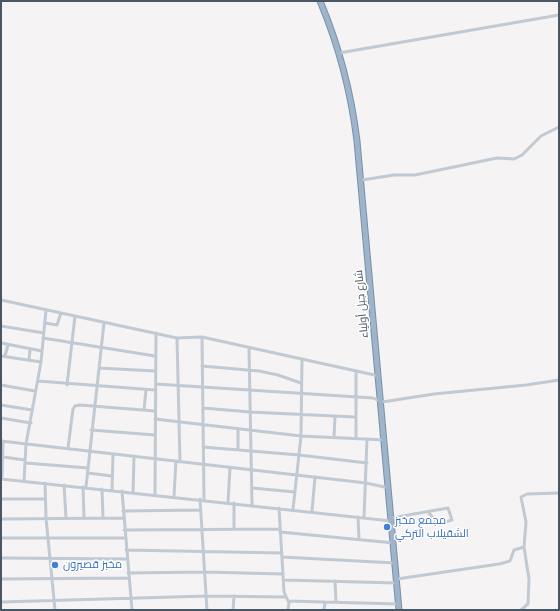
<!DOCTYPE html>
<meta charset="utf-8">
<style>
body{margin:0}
#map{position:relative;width:560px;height:611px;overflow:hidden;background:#f5f3f3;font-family:"Varela Round",sans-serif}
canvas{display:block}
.frame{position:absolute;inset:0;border:2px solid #4a5661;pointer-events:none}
</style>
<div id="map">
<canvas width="560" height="611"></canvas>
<div class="frame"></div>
</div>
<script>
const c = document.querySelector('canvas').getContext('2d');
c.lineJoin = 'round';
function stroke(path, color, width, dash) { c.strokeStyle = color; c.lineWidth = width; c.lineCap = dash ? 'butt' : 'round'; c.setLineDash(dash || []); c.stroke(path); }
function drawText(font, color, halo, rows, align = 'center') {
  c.font = font + ' "Varela Round",Cairo,sans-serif'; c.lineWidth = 3; c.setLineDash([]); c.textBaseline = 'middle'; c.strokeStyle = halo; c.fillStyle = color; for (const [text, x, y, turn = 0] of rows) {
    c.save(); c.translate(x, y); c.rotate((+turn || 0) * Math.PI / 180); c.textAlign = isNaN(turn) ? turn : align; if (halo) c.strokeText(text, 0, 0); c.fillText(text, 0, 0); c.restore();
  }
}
const trunk = new Path2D(`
 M320,1c19,45 31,91 37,140l42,469`);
stroke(trunk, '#7690ad', 7);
stroke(new Path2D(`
 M339,53l220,-38
 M362,180l32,-5h21l82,-17 17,1 8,-4 19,-19 18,-9
 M1,300l176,38 25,-1 177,39
 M45,323l12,2 4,-12
 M1,326l43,7
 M202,337l2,163
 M43,338l112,18
 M177,338l3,124
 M1,343l41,8
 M249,348l3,157
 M1,356l40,6
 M5,356l3,-11
 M29,360l1,-11
 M202,366l57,5 19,4 23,8
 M99,368l56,3
 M38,381l117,9
 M156,384l217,14 9,4 52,-8 92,-9 33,-5
 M1,385l34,6
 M67,385l8,-69
 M1,405l31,5
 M203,408l47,4 105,5
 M144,410l2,-20
 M1,418l30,5
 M155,419l146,17 84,4
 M91,430l64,5
 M334,438l1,-22
 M356,438v-67
 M1,441l365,42 23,5
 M203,447l96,8 68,8
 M68,448l5,-39 2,-3 5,-1 75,6
 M238,449v-20
 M3,457l22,3
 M26,463l62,5
 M88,473l24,3
 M1,479l390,42
 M2,479l1,-38
 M24,481l2,-37 15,-82 5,-52
 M45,483l1,35 9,92
 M64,485l2,33
 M83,487l1,31
 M86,487l18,-164
 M252,488l43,4
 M102,489l1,29
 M112,491l1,-37
 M122,491l10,119
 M133,493l1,-37
 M155,495l1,-162
 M174,496l2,-35
 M1,499h44
 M200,499l7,111
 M228,502l2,-34
 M234,503v26
 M279,508l5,84 5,11 -1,7
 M293,509l8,-73 1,-77
 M123,511l78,-1
 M312,511l3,-34
 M358,517l1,22
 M364,517l3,-78
 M391,518l57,-10 4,12 -14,4 -9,-11
 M1,519l122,-1
 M124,530l155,-1
 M280,532l114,11
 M1,538h123
 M126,550l155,3
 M282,557l113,6
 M1,558l126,1
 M128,573l77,-1 78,2
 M1,579l128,-1
 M397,579l102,-15 11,-3 4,-11 10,-3
 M284,580l113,3
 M335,581l1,21
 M288,601l111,3
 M1,602l206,-6 78,1
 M233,610l1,-14
 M324,610l1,-8
 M521,610l7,-6 1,-25 -5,-32 2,-25 -5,-25 6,-3 32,-1`), '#c1cad2', 3);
stroke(trunk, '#9fb4c9', 5);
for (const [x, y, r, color] of [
 [387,527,4,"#3f7fe0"],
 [55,565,4,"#3f7fe0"]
]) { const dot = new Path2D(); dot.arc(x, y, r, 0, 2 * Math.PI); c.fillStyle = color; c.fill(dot); stroke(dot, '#fff', 1.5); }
drawText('11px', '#4a5661', '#fff', [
 ["شارع جبل أولياء",362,304,-95]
]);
drawText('11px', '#366cbe', '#fff', [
 ["مجمع مخبز",395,521],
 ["الشقيلاب التركي",395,534],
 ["مخبز قصيرون",63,565]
], 'left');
</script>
